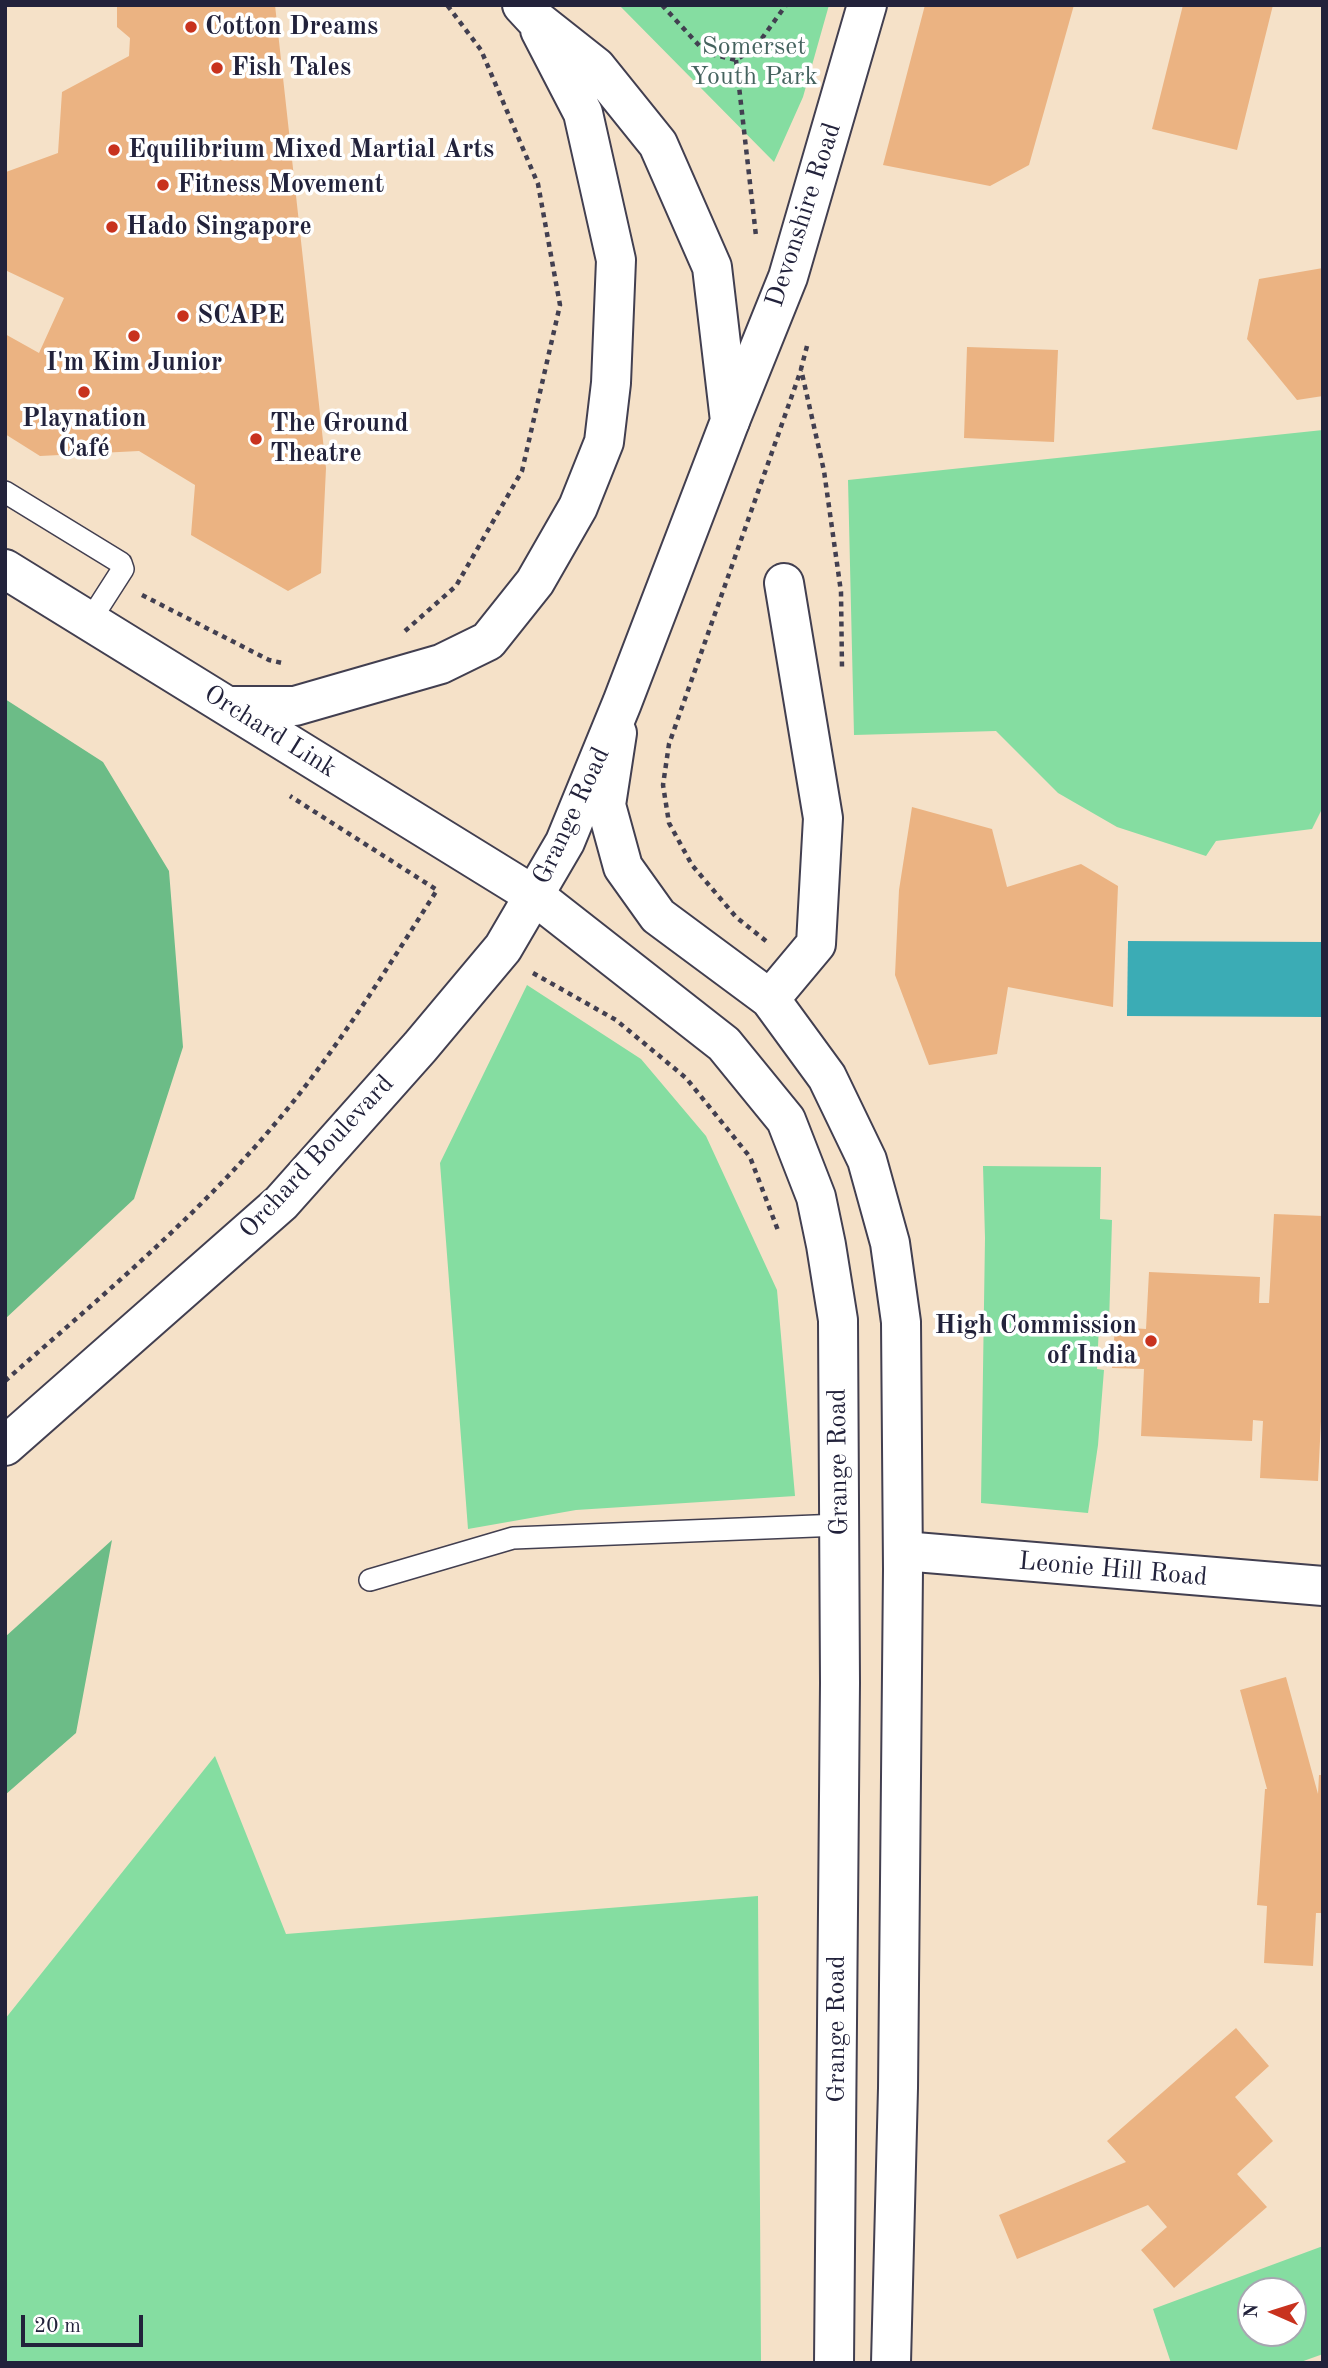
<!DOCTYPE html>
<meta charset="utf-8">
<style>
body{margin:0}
#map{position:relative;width:1328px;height:2368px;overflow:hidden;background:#f5e1c8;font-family:"Old Standard TT",serif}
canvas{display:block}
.frame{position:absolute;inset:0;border:7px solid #22223b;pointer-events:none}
.north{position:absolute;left:1237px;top:2277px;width:70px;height:70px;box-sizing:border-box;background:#fff;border:2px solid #a7a7b1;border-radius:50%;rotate:273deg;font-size:19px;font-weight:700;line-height:28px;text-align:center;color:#22223b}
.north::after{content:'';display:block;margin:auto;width:24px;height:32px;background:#c8321e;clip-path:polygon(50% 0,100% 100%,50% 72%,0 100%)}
.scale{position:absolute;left:21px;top:2315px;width:122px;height:32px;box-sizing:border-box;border:4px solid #22223b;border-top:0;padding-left:9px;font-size:21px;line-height:24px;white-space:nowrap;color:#22223b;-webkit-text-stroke:5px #fff;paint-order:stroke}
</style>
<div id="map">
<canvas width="1328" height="2368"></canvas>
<div class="frame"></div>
<div class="north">N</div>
<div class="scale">20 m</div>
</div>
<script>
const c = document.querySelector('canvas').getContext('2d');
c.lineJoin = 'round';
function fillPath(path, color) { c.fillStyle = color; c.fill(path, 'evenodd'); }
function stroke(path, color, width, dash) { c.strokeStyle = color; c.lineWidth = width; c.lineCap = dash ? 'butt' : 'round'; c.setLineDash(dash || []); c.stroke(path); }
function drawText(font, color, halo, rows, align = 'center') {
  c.font = font + ' "Old Standard TT",serif'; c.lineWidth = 7; c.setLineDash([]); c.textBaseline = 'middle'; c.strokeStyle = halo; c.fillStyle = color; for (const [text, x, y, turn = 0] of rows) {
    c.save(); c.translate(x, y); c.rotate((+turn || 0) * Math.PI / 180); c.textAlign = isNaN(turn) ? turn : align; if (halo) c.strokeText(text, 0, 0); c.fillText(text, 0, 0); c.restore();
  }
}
fillPath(new Path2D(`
 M619,5h210l-26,92 -29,65z
 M1323,430v377l-11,22 -96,12 -10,15 -89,-29 -59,-34 -62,-62 -142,4 -6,-255z
 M527,985l114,74 65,77 71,154 18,206 -219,14 -108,19 -28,-366z
 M983,1166l118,1 -1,52 12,1 -3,104h-10l-2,45 7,1 -6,75 -10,68 -107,-10 4,-265z
 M215,1756l71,178 472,-38 3,467h-756v-344z
 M1323,2246v108l-25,9h-127l-18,-54zM1293,2291v42h-42v-42z`), '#85dda1');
fillPath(new Path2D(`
 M5,699l98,63 66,109 14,176 -49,152 -129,120z
 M112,1540l-36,193 -71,62v-158z`), '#6cbc87');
fillPath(new Path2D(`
 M1128,941l195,1v75l-196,-1z`), '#3bacb5');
fillPath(new Path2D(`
 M117,5h158l51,463 -5,105 -33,18 -97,-56 4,-50 -56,-34 -99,5 -35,-22v-100l34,19 25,-55 -59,-28 1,-98 52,-19 4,-61 67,-36 1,-18 -13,-11z
 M925,5h149l-45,160 -39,21 -107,-21z
 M1183,5h90l-36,145 -85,-21z
 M1323,268v128l-26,4 -50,-61 12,-60z
 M967,347l91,3 -4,92 -90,-4z
 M912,807l80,22 15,58 74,-23 37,22 -5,121 -105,-20 -11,67 -68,11 -34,-90 4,-85z
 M1274,1214l49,2v165l-5,100 -58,-3 3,-57 -10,-1 -1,21 -111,-5 3,-67 -32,-1 3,-41 31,2 3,-57 111,5 -1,26h10z
 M1286,1677l32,117 1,-19h4v138h-7l-3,53 -49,-3 3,-57 -10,-1 8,-116h2l-27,-99z
 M1236,2028l33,38 -34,31 38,44 -36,33 30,33 -93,81 -33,-38 26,-23 -19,-22 -131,54 -18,-44 127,-53 -19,-21z`), '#ebb382');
const lane = new Path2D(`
 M5,492l116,71 2,6 -34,53
 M370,1580l143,-42 327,-13`);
const street = new Path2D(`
 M770,999l46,-55 7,-126 -39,-235
 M903,1551l420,35`);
const secondary = new Path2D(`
 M730,421l58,-144 79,-272
 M5,569l530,327 189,148 62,76 30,77 10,48 12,75 2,363 -6,680
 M617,733l-11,72 17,62 35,49 112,83 57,78 40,83 23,83 11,79 2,247 -5,519 -7,275`);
const primary = new Path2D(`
 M229,706h66l146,-42 47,-23 47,-59 43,-75 26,-65 7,-59 5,-123 -33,-147 -43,-83
 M5,1446l276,-243 139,-156 83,-99 62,-106 57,-139 108,-282 -18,-154 -54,-123 -62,-77 -62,-49 -12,-13`);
stroke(lane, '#423f50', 24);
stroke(street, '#423f50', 42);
stroke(secondary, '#423f50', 42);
stroke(primary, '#423f50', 42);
stroke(new Path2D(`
 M662,5l44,48 30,7 19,-12 31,-43
 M736,60l20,176
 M807,346l-6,23 23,102 17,121 1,77
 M142,595l127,65 13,3
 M405,631l51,-45 66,-115 38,-166 -22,-121 -57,-134 -34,-45
 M766,941l-30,-24 -44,-52 -23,-42 -6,-38 6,-41 132,-374
 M533,973l83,47 70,58 64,79 29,76
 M5,1381c106,-93 216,-184 302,-297 47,-62 88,-128 130,-194l-147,-94`), '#423f50', 4.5, [5, 5]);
stroke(lane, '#fff', 21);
stroke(street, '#fff', 38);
stroke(secondary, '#fff', 38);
stroke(primary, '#fff', 38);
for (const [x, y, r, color] of [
 [191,27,7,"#c8321e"],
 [217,68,7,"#c8321e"],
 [114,150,7,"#c8321e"],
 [163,185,7,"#c8321e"],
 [112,227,7,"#c8321e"],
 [183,316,7,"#c8321e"],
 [134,336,7,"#c8321e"],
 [84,392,7,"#c8321e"],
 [256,439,7,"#c8321e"],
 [1151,1341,7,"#c8321e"]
]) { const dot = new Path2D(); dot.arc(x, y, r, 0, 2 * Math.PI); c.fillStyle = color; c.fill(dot); stroke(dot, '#fff', 2.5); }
drawText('bold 26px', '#22223b', '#fff', [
 ["Cotton Dreams",205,27],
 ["Fish Tales",231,68],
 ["Equilibrium Mixed Martial Arts",128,150],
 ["Fitness Movement",177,185],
 ["Hado Singapore",126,227],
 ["SCAPE",197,316],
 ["I'm Kim Junior",134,363,"center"],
 ["Playnation",84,419,"center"],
 ["Café",84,449,"center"],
 ["The Ground",270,424],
 ["Theatre",270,454],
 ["High Commission",1137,1326,"right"],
 ["of India",1137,1356,"right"]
], 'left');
drawText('26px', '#45635f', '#fff', [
 ["Somerset",754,47],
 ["Youth Park",754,77]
]);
drawText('26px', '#22223b', '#fff', [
 ["Devonshire Road",804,215,-72],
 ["Orchard Link",270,732,32],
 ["Grange Road",572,816,-65],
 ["Orchard Boulevard",317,1157,-47],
 ["Grange Road",839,1462,-91],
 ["Leonie Hill Road",1113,1570,5],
 ["Grange Road",837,2029,-90]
]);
</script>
